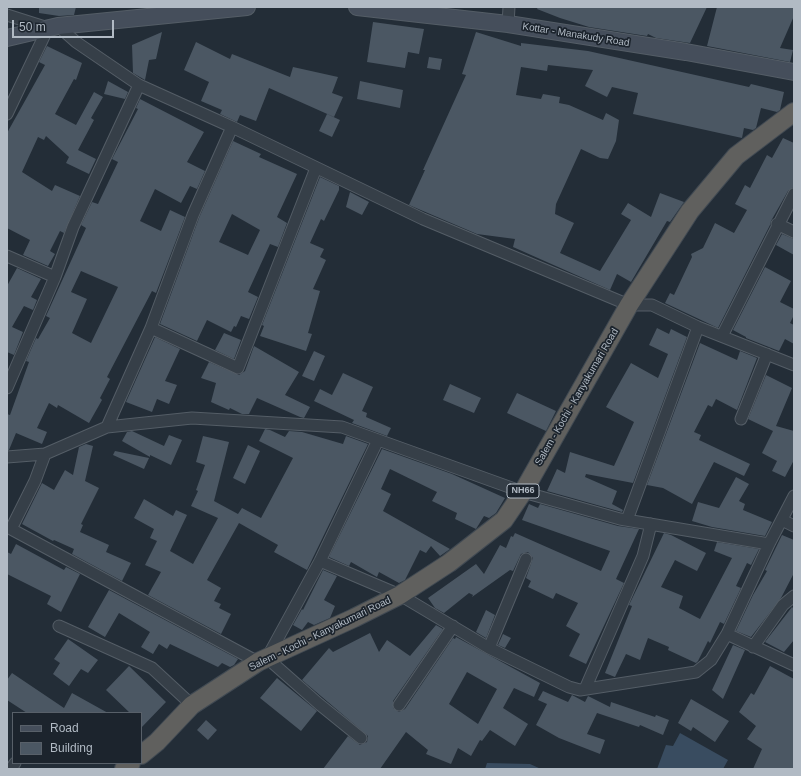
<!DOCTYPE html>
<style>
body{margin:0}
#map{position:relative;width:801px;height:776px;overflow:hidden;background:#232d37;font-family:Arial,sans-serif}
canvas{display:block}
.frame{position:absolute;inset:0;border:8px solid #b1bac4;pointer-events:none}
.legend{position:absolute;left:12px;top:712px;width:130px;height:52px;box-sizing:border-box;background:#1c242d;border:1px solid #586069;margin:0;padding:5px 7px;list-style:none;font-size:12px;color:#b1bac4}
.legend li{display:flex;align-items:center;gap:8px;height:20px}
.legend b{width:20px;border:1px solid #586069}
.scale{position:absolute;left:12px;top:20px;width:102px;height:18px;box-sizing:border-box;border:2px solid #b1bac4;border-top:0;padding-left:5px;font-size:12px;line-height:14px;white-space:nowrap;color:#b1bac4;-webkit-text-stroke:3px #1c242d;paint-order:stroke}
</style>
<div id="map">
<canvas width="801" height="776"></canvas>
<div class="frame"></div>
<ul class="legend">
<li><b style="height:5px;background:#454e5b"></b>Road</li>
<li><b style="height:11px;background:#4b5763"></b>Building</li>
</ul>
<div class="scale">50 m</div>
</div>
<script>
const c = document.querySelector('canvas').getContext('2d');
c.lineJoin = 'round';
function fillPath(path, color) { c.fillStyle = color; c.fill(path, 'evenodd'); }
function stroke(path, color, width, dash) { c.strokeStyle = color; c.lineWidth = width; c.lineCap = dash ? 'butt' : 'round'; c.setLineDash(dash || []); c.stroke(path); }
function drawText(font, color, halo, rows, align = 'center') {
  c.font = font + ' Arial,sans-serif'; c.lineWidth = 3.5; c.setLineDash([]); c.textBaseline = 'middle'; c.strokeStyle = halo; c.fillStyle = color; for (const [text, x, y, turn = 0] of rows) {
    c.save(); c.translate(x, y); c.rotate((+turn || 0) * Math.PI / 180); c.textAlign = isNaN(turn) ? turn : align; if (halo) c.strokeText(text, 0, 0); c.fillText(text, 0, 0); c.restore();
  }
}
fillPath(new Path2D(`
 M680,733l48,27 -5,9h-66l9,-24 7,1z
 M487,763l43,1 11,5h-56z`), '#394c60');
fillPath(new Path2D(`
 M39,7h37l-2,8 -15,1 -20,-3z
 M538,7h169l-17,36 -34,-5 -8,-4 -1,2 -58,-9 -29,-9 -23,-9z
 M717,7h77v9l-14,32 13,2 -3,12 -83,-16z
 M373,22l51,7 -5,25 -11,-2 -3,16 -38,-6z
 M162,32l-6,27 -7,1 -4,20 -12,-7 -1,-28z
 M476,32l45,14v-3l67,8 161,36 2,-3 33,8 -4,18 -3,2 -16,-4 -5,20 -3,2 -9,-2 -2,10 -109,-24 5,-21 -26,-6 -5,10 -22,-11 8,-16 -45,-5 -1,6 -26,-4 -5,28 25,4 2,-5 17,3 -1,6 10,2 34,15 3,-7 13,7 -3,21 -8,18 -8,-1 -19,-9 -25,55 -1,10 19,9 -14,30 40,18 31,-51 -10,-6 7,-11 23,14 9,-24 24,9 -14,20 -3,-1 -36,61 -14,-8 -7,16 -97,-43 2,-8 -38,-5 -68,-29 16,-35h-2l43,-95 -4,-1z
 M196,42l34,17 2,-5 58,23 3,-10 45,10 -6,16 11,4 -9,20 -65,-29 -13,33 -16,-6 -3,7 -17,-8 2,-4 -21,-9 8,-19 -25,-12z
 M47,46l35,17 -6,17 -2,-1 -19,35 21,11 18,-33 9,5 -12,21 3,2 -16,30 18,9 -7,15 -23,-11 3,-6 -23,-21 -2,4 -6,-3 -16,35 30,19 3,-6 25,11 -16,37 -4,-2 -10,20 5,3 -7,12 -25,-11 7,-15 -23,-12v-95l38,-68 -6,-3z
 M429,57l13,2 -2,11 -13,-2z
 M108,81l20,11 -3,7 -21,-5z
 M360,81l43,9 -3,18 -43,-9z
 M140,99l64,33 -17,30 18,9 -8,18 -7,-3 -9,17 -26,-14 -15,32 21,10 9,-21 15,7 -29,76 -4,-2 -45,86 3,2 -10,19 2,2 -13,23 -31,-18 -1,3 -8,-5 -12,25 10,4 -5,12 -26,-11 -7,17h-2v-36l3,1 19,-53 -3,-1 10,-23 2,1 12,-21 -4,-2 40,-88 -5,-3 11,-23 6,2 20,-42 -6,-3 26,-50 -2,-1zM81,271l37,16 -27,56 -19,-10 15,-34 -16,-7z
 M327,114l13,6 -8,17 -13,-6z
 M783,138l11,5v44l-6,4 -17,30 -1,4 -52,103 -53,-25 5,-10 4,2 18,-38 -1,-3 12,-6 12,-25 19,10 13,-23 -12,-6 10,-19 5,3 17,-33 5,3z
 M233,141l28,13 -2,3 38,17 -20,43 10,6 -9,24 -8,-3 -22,48 10,5 -9,22 -8,-3 -5,11 -2,-1 -3,6 -24,-12 -10,21 -37,-17 39,-106zM232,214l28,16 -12,25 -29,-13z
 M320,177l19,9v4l-15,31 -3,-2 -11,24 14,6 -4,8 6,3 -13,29 7,2 -12,42 4,1 -6,17 -46,-15 4,-10 -2,-1z
 M350,192l19,10 -7,13 -16,-8z
 M782,234l12,5v16l-18,-10z
 M765,267l26,14 -11,21 14,7v6l-4,8 4,2v19l-9,-5 -6,12 -33,-13v-1l-13,-7z
 M17,268l24,11 -10,18 6,3 -4,10 -9,-4 -12,21 11,5 -9,23 -7,-3v-66z
 M657,328l12,6 2,-5 16,8 -54,146 -47,-9 -1,3 32,14 -5,13 11,6 -1,2 -75,-21 10,-22 8,4 5,-21 44,14 20,-44 -28,-15 25,-44 27,15 10,-24 -19,-9z
 M224,333l17,7 -7,19 -19,-9z
 M155,337l25,12 -15,32 12,4 -8,19 -12,-5 -5,13 -26,-10z
 M700,343l37,17 3,-9 17,7 -20,52 -21,-11 -4,8 -4,-2 -14,27 7,3 -2,5 51,24 -6,12 -30,-14 -22,42 -29,-16 -16,-3z
 M254,346l45,26 -14,23 25,12 -6,11 -4,-1 -43,-19 -8,16h-7l-12,-6 -1,2 -18,-8 5,-19 -15,-5 8,-16 30,13 6,-4z
 M314,351l11,5 -11,25 -12,-5z
 M343,373l30,14 -11,24 5,2 -1,4 25,11 -4,8 -35,-13 2,-3 -40,-19 6,-12 12,6z
 M766,375l26,13 -16,38 18,5v29l-9,17 -13,-6 5,-10 -15,-8 11,-22 -25,-12z
 M450,384l31,14 -7,15 -31,-13z
 M517,393l39,18 -10,20 -39,-18z
 M265,429l5,1 15,7 4,-6 13,1 41,12 3,-8 22,8 -61,126 -33,-18 4,-7 -39,-22 -32,57 14,8 -7,13 7,3 -2,4 12,6 -10,20 -73,-39 13,-23 -16,-7 12,-24 -7,-3 4,-9 -20,-11 10,-19 29,17 3,-6 11,5 -17,36 23,13 25,-46 -27,-12 7,-15 -2,-1 9,-25 -9,-3 7,-26 26,6 -15,59 24,13 4,-6 19,10 32,-60 -34,-17z
 M132,431l32,15 5,-11 13,5 -11,25 -21,-10v2l-28,-16 5,-9z
 M86,444l7,2 -8,35 14,7 -18,36 2,1 -3,7 29,13 -3,7 25,11 -9,18 -50,-27 2,-5 -20,-9 -1,1 -31,-17 20,-41 12,7 11,-20 8,5 6,-28z
 M248,445l12,6 -15,33 -12,-6z
 M382,449l70,25 53,24 -9,15 -7,5 -5,-2 -8,13 -21,-10 2,-6 -25,-12 5,-9 -47,-23 -9,20 10,5 -8,17 67,38 -10,7 -9,-10 -5,7 -6,-3 -15,30 -6,3 -20,-11 -2,5 -26,-15 -2,4 -20,-9z
 M115,451l34,7 -5,11 -31,-14z
 M736,477l13,7 -10,17 6,3 -2,6 29,12 -7,14 -53,-9 -20,-6 6,-19 21,6z
 M529,504l9,4 2,-4 78,22 21,3 -23,50 8,4 -38,81 -17,-8 11,-22 -14,-8 12,-23 -22,-10 -3,6 -25,-12 3,-6 -5,-3 7,-20 -5,-6 -7,2 -8,17 -3,-1 -38,27 1,-2 -4,-2 -25,20 -9,-5 -7,-10 48,-34 8,10 16,-29 6,3 5,-12 2,1 2,-4 86,38 9,-20 -88,-31z
 M664,533l7,2 35,18 -9,18 -22,-11 -14,27 22,9 -4,12 21,11 32,-61 -18,-7 3,-9 42,7 -8,16 -4,-2 -11,23 5,2 -17,36 -4,-2 -10,21 -2,-2 -10,20 -2,2 -28,-13 1,-3 -21,-9 -8,22 -14,-6 -11,23 -10,-4 27,-67 -3,-1z
 M782,535l12,5v33l-13,25 -30,39 -15,-6 17,-36 14,-24 -2,-1z
 M16,544l48,26 2,-3 14,7 -19,38 -14,-8 4,-8 -44,-22v-22l4,2z
 M323,570l14,6 -13,24 11,6 -5,12 -16,7 -6,-3 -6,8 -9,-5 9,-16 1,1z
 M109,590l129,69 -4,6 -4,2 -8,-4 -4,4 -48,-23 -3,5 -8,-5 -6,10 -12,-7 9,-15 -31,-19 -14,24 -17,-10z
 M792,607l2,2v31l-10,12 -19,-10z
 M486,610l9,5 -9,23 -10,-6z
 M436,625l7,4 -50,72v7l6,4 6,-3 48,-71 2,1 1,-2 84,46 -6,14 -20,-9 -11,20 25,16 -13,22 -25,-16 -8,11 -2,-1 -9,16 -13,-8 -7,16 -25,-10 2,-4 -22,-18 -26,37h-57l25,-33 12,9 7,-3 1,-6 -66,-56 27,-32 4,4 37,-19 9,19 8,-12 23,16zM467,672l30,17 -19,35 -29,-20z
 M503,634l8,4 -6,10 -7,-3z
 M68,639l30,21 -10,13 -7,-4 -12,17 -16,-12 7,-11 -6,-4z
 M733,645l12,5 -22,49 -11,-9z
 M129,666l37,36 -25,26v-15h-11l-24,-23z
 M770,666l24,13v90h-41l9,-20 -15,-10 9,-13 -17,-14 12,-19 3,2z
 M12,673l52,35 8,-15 36,20h-81l-20,-13v-20z
 M277,678l40,33 -16,20 -41,-33z
 M543,691l25,11 4,-7 13,7 3,-6 22,11 1,-5 44,15 1,-2 13,5 -6,15 -23,-10 -1,2 -42,-14 -10,21 18,6 -5,14 -41,-16 -23,-13 11,-21 -9,-4z
 M691,699l38,22 -14,21 -22,-15 -2,4 -13,-8z
 M206,720l11,10 -9,10 -11,-10z`), '#4b5763');
const minor = new Path2D(`
 M7,15l41,13 -41,86
 M508,24l1,-17
 M58,26l18,16 63,43 93,42 191,92 206,86h23l46,22 96,38
 M777,224l17,8
 M7,256l48,21
 M151,328l87,40 78,-200
 M722,336l72,-142
 M7,388l48,-111 18,-50 66,-142
 M741,419l26,-65
 M107,427l44,-99 42,-113 39,-88
 M45,454l-10,27 -24,48 247,133
 M7,457l38,-3 62,-27 85,-9 150,9 181,65 97,27 149,25
 M627,520l71,-193
 M782,520l12,6
 M320,561l80,34 89,53 80,39 11,3 116,-18 15,-12 16,-26 42,-90 25,-48
 M59,626l93,42 40,37
 M727,634l67,31
 M753,647l30,-42 11,-9
 M489,648l37,-89
 M585,689l58,-133 8,-32
 M399,705l54,-79
 M361,738l-42,-34 -52,-46 53,-97 58,-121
 M11,769l4,-6`);
const secondary = new Path2D(`
 M357,7l151,17 178,28 108,20
 M7,38l51,-12 189,-19`);
const trunk = new Path2D(`
 M141,755l16,-13 35,-37 66,-43 96,-44 46,-23 49,-32 55,-43 19,-28 106,-187 61,-94 46,-55 58,-44
 M124,769l7,-6`);
stroke(minor, '#545d66', 13);
stroke(secondary, '#545d66', 18);
stroke(trunk, '#414a53', 20);
stroke(minor, '#363f48', 11);
stroke(secondary, '#454e5b', 16);
stroke(trunk, '#60605e', 18);
for (const [x, y, w] of [
 [523,491,32]
]) { const box = new Path2D(); box.roundRect(x - w / 2, y - 7, w, 14, 3); c.fillStyle = '#1c242d'; c.fill(box); stroke(box, '#b1bac4', 1); }
drawText('bold 9px', '#b1bac4', null, [
 ["NH66",523,491]
]);
drawText('10px', '#b1bac4', '#1c242d', [
 ["Kottar - Manakudy Road",576,35,9],
 ["Salem - Kochi - Kanyakumari Road",577,397,-60],
 ["Salem - Kochi - Kanyakumari Road",320,634,-26]
]);
</script>
